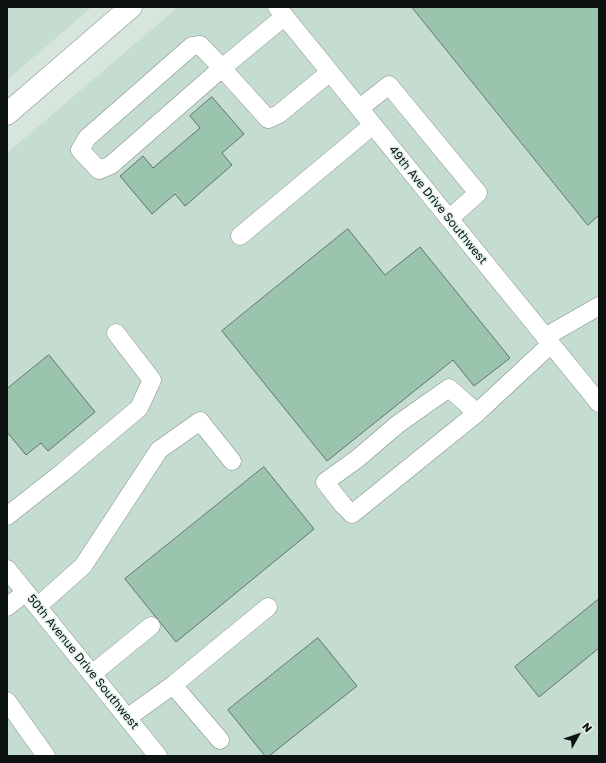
<!DOCTYPE html>
<style>
body{margin:0}
#map{position:relative;width:606px;height:763px;overflow:hidden;background:#d6e6dd;font-family:"Golos Text",sans-serif}
canvas{display:block}
.frame{position:absolute;inset:0;border:8px solid #0c120f;pointer-events:none}
.north{position:absolute;left:558px;top:715px;width:40px;height:40px;-webkit-text-stroke:3px #e3f3ea;paint-order:stroke;rotate:50deg;font-size:11px;font-weight:700;line-height:16px;text-align:center;color:#0c120f}
.north::after{content:'';display:block;margin:auto;width:14px;height:18px;background:#0c120f;clip-path:polygon(50% 0,100% 100%,50% 72%,0 100%)}
</style>
<div id="map">
<canvas width="606" height="763"></canvas>
<div class="frame"></div>
<div class="north">N</div>
</div>
<script>
const c = document.querySelector('canvas').getContext('2d');
c.lineJoin = 'round';
function fillPath(path, color) { c.fillStyle = color; c.fill(path, 'evenodd'); }
function stroke(path, color, width, dash) { c.strokeStyle = color; c.lineWidth = width; c.lineCap = dash ? 'butt' : 'round'; c.setLineDash(dash || []); c.stroke(path); }
function drawText(font, color, halo, rows, align = 'center') {
  c.font = font + ' "Golos Text",sans-serif'; c.lineWidth = 3; c.setLineDash([]); c.textBaseline = 'middle'; c.strokeStyle = halo; c.fillStyle = color; for (const [text, x, y, turn = 0] of rows) {
    c.save(); c.translate(x, y); c.rotate((+turn || 0) * Math.PI / 180); c.textAlign = isNaN(turn) ? turn : align; if (halo) c.strokeText(text, 0, 0); c.fillText(text, 0, 0); c.restore();
  }
}
fillPath(new Path2D(`
 M7,7h85l-85,73z
 M178,7h421v749h-592v-603z`), '#c5ddd0');
const building = new Path2D(`
 M412,7h187v208l-11,10z
 M212,97l32,37 -22,19 10,12 -47,41 -10,-12 -23,20 -32,-38 23,-20 10,12 47,-40 -10,-12z
 M348,229l37,46 35,-28 90,111 -36,28 -21,-26 -126,101 -105,-130z
 M49,355l46,57 -47,39 -7,-8 -15,12 -19,-23v-43z
 M264,467l50,62 -138,113 -51,-63z
 M599,599v49l-60,49 -24,-30z
 M318,638l39,48 -88,70h-4l-37,-46z`);
fillPath(building, '#9ac4ae');
stroke(building, '#64736b', 1);
const minor = new Path2D(`
 M277,7l322,396
 M285,16l-63,52 46,51 11,-5 51,-42
 M200,45l22,23 -111,97 -12,5 -19,-20 7,-12 105,-92z
 M360,108l29,-23 89,108 -29,26
 M240,236l133,-111
 M545,337l54,-31
 M477,413l-28,-25 -51,36 -41,35 -32,23 18,23 9,9 125,-101 3,-3 71,-66
 M7,516l56,-44 76,-64 13,-28 -36,-47
 M7,569l151,187
 M38,606l45,-40 76,-116 41,-29 32,40
 M7,607l19,-15
 M92,674l59,-48
 M173,685l47,55
 M7,701l39,55
 M127,718l46,-33 95,-78`);
const major = new Path2D(`
 M7,114l124,-107`);
stroke(minor, '#84928a', 19);
stroke(major, '#84928a', 23);
stroke(minor, '#fff', 18);
stroke(major, '#fff', 22);
drawText('12px', '#0c120f', '#e3f3ea', [
 ["49th Ave Drive Southwest",438,205,51],
 ["50th Avenue Drive Southwest",83,662,51]
]);
</script>
